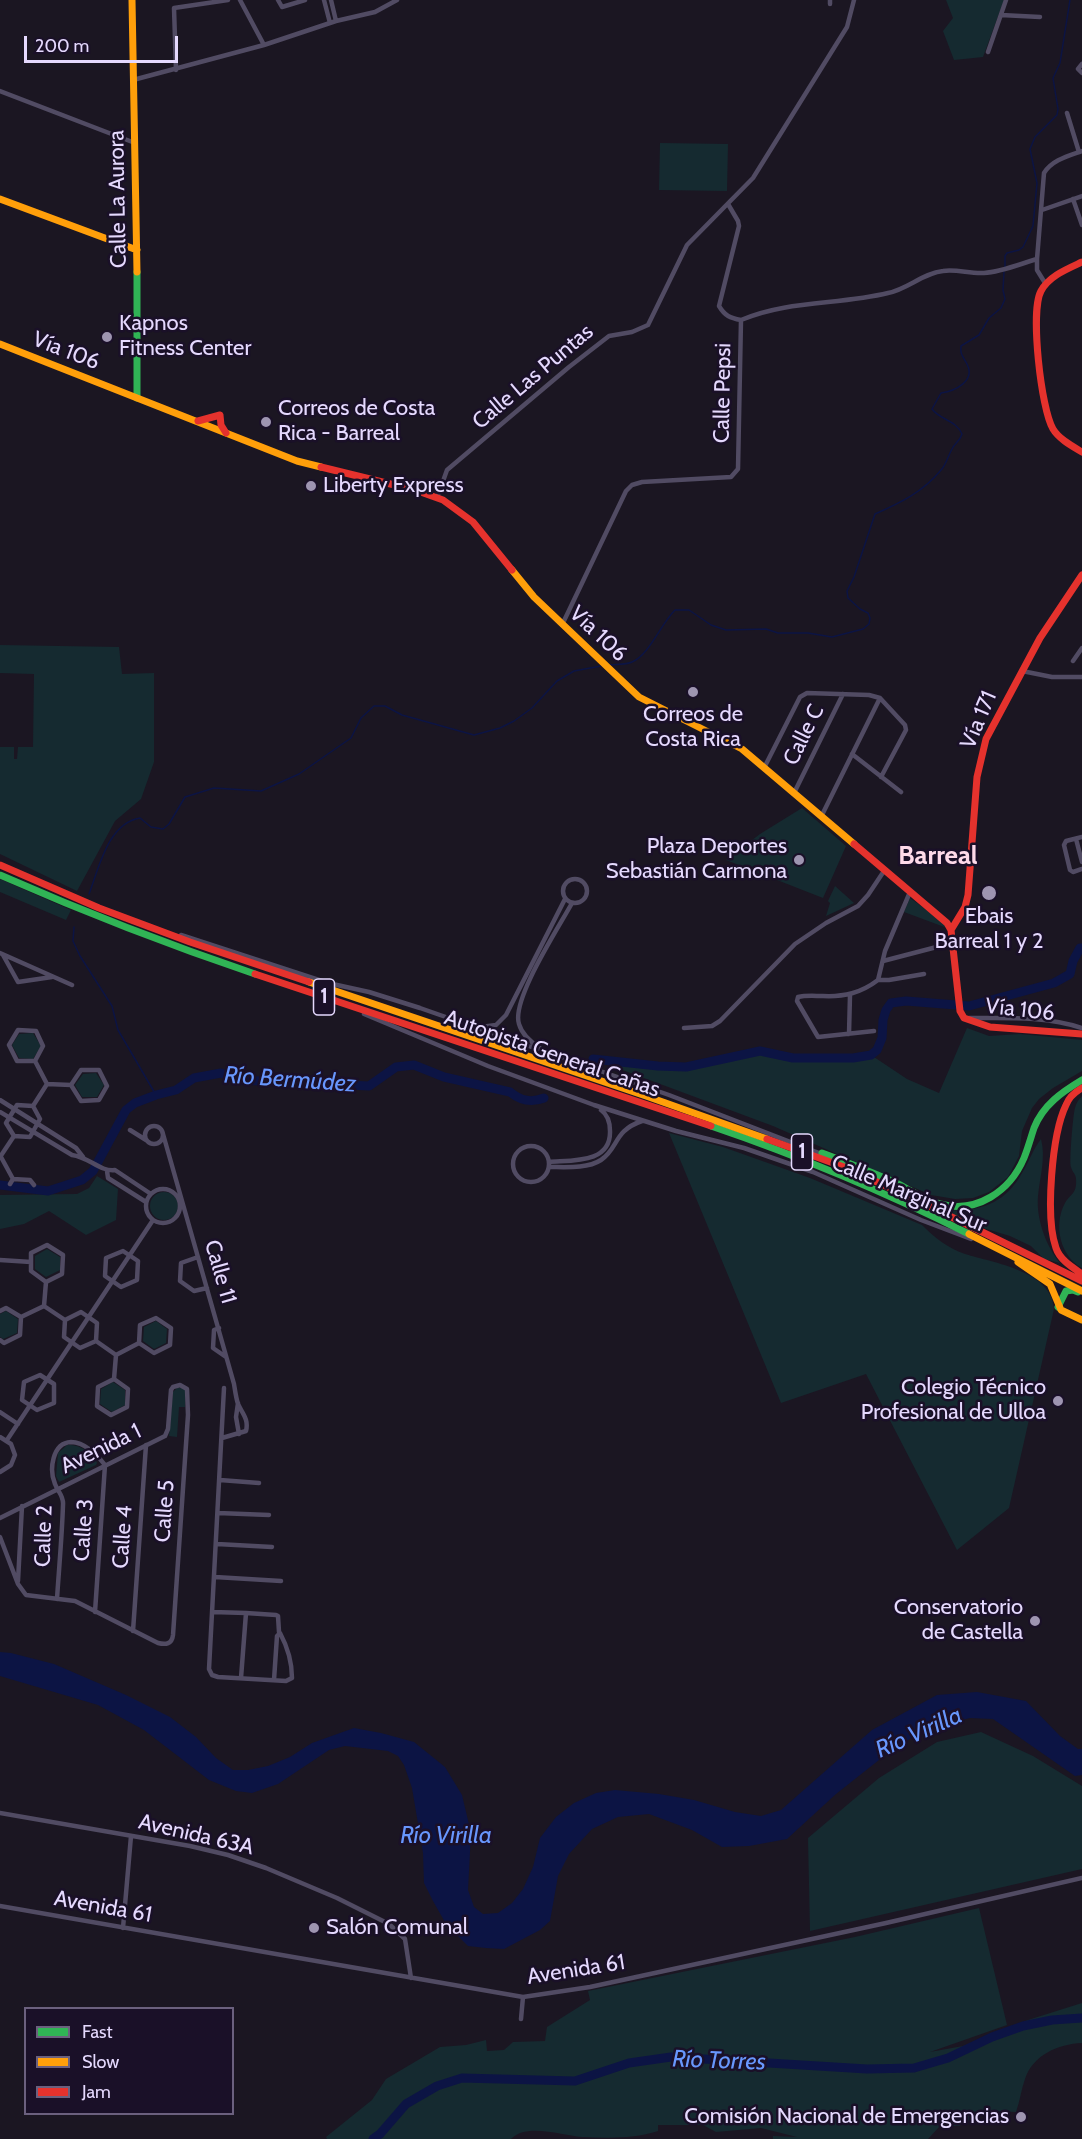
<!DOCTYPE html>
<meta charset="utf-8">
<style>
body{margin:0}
#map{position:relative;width:1082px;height:2139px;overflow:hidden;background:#1b1622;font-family:Cabin,sans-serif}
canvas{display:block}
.legend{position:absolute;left:24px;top:2007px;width:210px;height:108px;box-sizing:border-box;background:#1a1028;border:2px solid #6b607e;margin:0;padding:8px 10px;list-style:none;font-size:18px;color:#e5d9fe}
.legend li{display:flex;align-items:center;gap:12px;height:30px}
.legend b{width:30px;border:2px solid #6b607e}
.scale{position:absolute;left:24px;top:36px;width:154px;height:27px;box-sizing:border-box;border:3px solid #e5d9fe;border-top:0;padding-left:8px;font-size:18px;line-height:21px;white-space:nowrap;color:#e5d9fe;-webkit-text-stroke:4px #1a1028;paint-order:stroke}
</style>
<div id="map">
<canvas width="1082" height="2139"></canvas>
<ul class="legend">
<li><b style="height:8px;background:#30b455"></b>Fast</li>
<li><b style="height:8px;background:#ff9f0a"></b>Slow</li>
<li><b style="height:8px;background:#e5322d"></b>Jam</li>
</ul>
<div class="scale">200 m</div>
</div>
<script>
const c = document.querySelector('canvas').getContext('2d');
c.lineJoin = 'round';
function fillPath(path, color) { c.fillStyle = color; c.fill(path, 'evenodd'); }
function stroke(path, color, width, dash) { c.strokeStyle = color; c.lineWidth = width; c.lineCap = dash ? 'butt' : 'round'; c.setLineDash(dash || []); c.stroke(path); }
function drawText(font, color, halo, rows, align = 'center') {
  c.font = font + ' Cabin,sans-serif'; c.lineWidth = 5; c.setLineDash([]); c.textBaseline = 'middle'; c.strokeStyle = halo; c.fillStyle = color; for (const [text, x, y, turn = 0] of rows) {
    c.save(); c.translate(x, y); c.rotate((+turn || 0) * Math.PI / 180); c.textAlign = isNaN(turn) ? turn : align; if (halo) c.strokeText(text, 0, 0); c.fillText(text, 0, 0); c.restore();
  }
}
fillPath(new Path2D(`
 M946,0h58l-21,57 -29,3 -11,-29 10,-13z
 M660,143l68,1 -1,47 -68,-1z
 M0,645l119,2 3,27 32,-1v89l-13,37 -26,22 -38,70 -77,-37v-107h14v12h3l1,-12h15l1,-73 -34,-1z
 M802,808l44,38 -23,52 -97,-38 34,-26z
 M0,879l71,31 -5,10 -66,-28z
 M835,886l19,17 -28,13 4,-13 -2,-2z
 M910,898l36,26 1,4 -43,-16z
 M967,1028l22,8 31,-2 62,6v31l-29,17 -14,11 -7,9 -10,23 -3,25 -11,21 -19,15 -16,6 -18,1 -24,-4 -158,-69 -180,-67 65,7 28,1 74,-16 33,7h60l18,-3 36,24 32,14z
 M33,1033l8,13 -8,13 -14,-1 -7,-13 7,-11z
 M96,1073l8,12 -7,12h-15l-7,-12 8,-11z
 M1082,1096v172c-22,-12 -29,-43 -17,-65 6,-10 12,-9 11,-24 0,-5 -4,-7 -5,-12 -2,-4 2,-53 4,-59 1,-5 4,-9 7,-12z
 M669,1133l54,14 87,31 112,47c12,12 27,24 43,29 29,9 87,17 89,55l-45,199 -52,42 -91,-176 -85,29z
 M1041,1139c5,19 -1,37 -3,57 -2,23 8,50 22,67l-16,-4 -13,-13 -21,-10 -27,-8 -38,-18c34,2 60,-6 77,-37 7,-11 11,-24 19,-34z
 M97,1176l21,13 -2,31 -30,15 -37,-24 -25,13 -24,5v-34l77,-1 12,-6z
 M150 1206a14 14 0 1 1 28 0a14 14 0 1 1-28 0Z
 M47,1249l13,8v13l-14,7 -11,-8v-13z
 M6,1311l12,8 -1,14 -14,6 -3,-2v-23z
 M156,1321l11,8 -1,14 -12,6 -11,-8 1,-14z
 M113,1382l12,8v15l-13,7 -12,-8 1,-15z
 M177,1388h5l4,3 -1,16h-6l-2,30 -8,-1 4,-44z
 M67,1445c11,-1 27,7 30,18l-1,2 -37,17 -3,-6 2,-23z
 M981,1732l52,24 49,30v83l-272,62 -2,-93 71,-60 58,-36z
 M979,1908l28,117 -77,27 33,-6 65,-26 54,-17v40c-24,1 -49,12 -57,36 -4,11 -5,22 -9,33l-31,-1 -26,15h-19l-12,13h-155v-3l24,1 -36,-9 -45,4 -13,-7h-45v6c-24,8 -50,7 -75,6 -19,-1 -57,-15 -72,2h-184l-1,-2 46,-37 14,-21 54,-32 26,-2 20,-5 1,11 17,-1 9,-8 32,-1 2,-14 43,-27 -2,-9 267,-54z`), '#152a30');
fillPath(new Path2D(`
 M0,1652l11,1 43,11 72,31 44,22 26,20 20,21 17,12h15l20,-4 22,-9 22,-14 42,-15 27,5 33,9 31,25 17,28 9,38 -3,57 6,17 9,7 15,-1 14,-10 11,-14 10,-22 7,-29 16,-21 18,-14 22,-10 19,-3 44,4 35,6 41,12 26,4 20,-6 91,-80 65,-35 40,-3 49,9 34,35 18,13h4v26l-7,1 -82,-57 -23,-1 -47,12 -44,30 -43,34 -49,45 -38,7 -27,1 -30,-17 -43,-16 -31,3 -26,12 -23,25 -11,22 -8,45 -10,9 -36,19 -18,-1 -18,-2 -22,-22 -13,-23 -9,-18 -1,-30 -11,-65 -8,-23 -6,-9 -10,-5 -43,-5 -16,4 -51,34 -26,9 -16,-2 -27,-11 -65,-50 -46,-25 -98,-29z`), '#0c1444');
stroke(new Path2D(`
 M1005,267v-11l2,-3 12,-3 4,-3 10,-21 4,-43 -7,-34 5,-12 22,-22 1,-6 -5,-31 7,-15 10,-63
 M608,665c8,-1 18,0 24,-3 18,-8 28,-37 43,-52h14l22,15 15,5 40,-1 12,4h30l24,4 31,-8 6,-5 1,-6 -2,-5 -8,-4 -12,-11 -1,-7 7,-14 21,-63c25,-11 48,-22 66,-44 5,-5 7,-14 11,-21 3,-6 8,-8 10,-15 -6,-14 -22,-14 -30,-25l9,-16c14,-2 35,-12 26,-29 -4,-8 -7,-9 -6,-18l18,-11 10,-17 12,-10 4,-9 -2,-9 1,-18
 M89,894c10,-26 19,-71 51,-76l11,9 12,2 6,-5 16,-27 29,-9 47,3 38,-17 52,-36 10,-20 13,-12h11l17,9 72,20 26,-7 14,-7 18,-13 25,-27 17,-10 27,-5
 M74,927l-1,14 7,15 32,50 6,24 38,65`), '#0c1444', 1.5);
stroke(new Path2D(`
 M593,1059l65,7 28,1 74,-16 33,7h60l18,-3 6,-5 5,-12 1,-18 3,-10 5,-7 15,-2 63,5 85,-23 16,-9 3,-13 7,-13h2
 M0,1185l48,6 34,-11 11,-9 33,-61 9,-7 21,-8 20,-5 18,-12 27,-5 18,7 130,6 27,-19 18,-2 30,12 66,15c11,9 21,11 34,6
 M373,2139l7,-5 26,-30 31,-18 25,-8 113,3 54,-18 42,-6 196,12 47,-1 34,-10 44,-21 31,-11 29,-6 30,-2`), '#0c1444', 9);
stroke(new Path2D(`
 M240,0l24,45
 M278,0l4,7 23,-7
 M324,0l6,23
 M331,0l5,21
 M830,4v-4
 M1001,15l39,2
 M988,52l18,-52
 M1082,64l-4,5 4,4
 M176,70l-2,-62 54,-8
 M133,80l131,-35 72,-24 39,-9 22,-12
 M0,91l135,52
 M1067,113l12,39
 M1073,199l9,26
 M728,204l10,17 1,5 -20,80c6,10 11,12 22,14
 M1042,210l40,-14
 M1045,283l-8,-13v-11l7,-86c8,-13 24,-17 38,-22
 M741,320c47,-20 98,-15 147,-27 20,-4 35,-20 55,-22 14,-2 27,3 41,2 17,-1 36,-9 53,-14
 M437,498l10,-28 122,-103 40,-31 23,-4 16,-7 39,-80 66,-67 94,-151 7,-27
 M562,625l64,-134 6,-6 10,-3 89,-5 7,-8 3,-149
 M1073,661l9,-13
 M1022,671l30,6h30
 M852,754l49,38
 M765,766l35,-69 7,-4 62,2 11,3 25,27 1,5 -25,47
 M795,791l48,-97
 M822,815l58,-117
 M1082,837l-16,4 -2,4 6,25 3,2 9,-3
 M1076,839l6,23
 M563 891a12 12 0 1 1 24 0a12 12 0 1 1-24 0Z
 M181,935l147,48 41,9 51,16 249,87 150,58
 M0,953l72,32
 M3,955l15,27 34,-5
 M883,961l69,-18
 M878,980h11l35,-6
 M364,1014l124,52 106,39 82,26 68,17 69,24 108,48 50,19
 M969,1018c38,0 77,-2 113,10
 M481,1027l15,-2 10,-10 59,-116
 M684,1028l28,-2 8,-5 75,-77 31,-21 32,-17 10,-11 16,-24
 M18,1030l18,1 7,15 -8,15h-18l-8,-16z
 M874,1031l-56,6 -21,-36 1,-4c8,-2 17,-1 25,-1 21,1 38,-3 55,-16l7,-29 25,-59
 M849,1034l1,-39
 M540,1048c-9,-6 -18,-13 -21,-24 -8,-24 40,-97 53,-121
 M81,1070h18l8,16 -8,14 -18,1 -10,-16z
 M47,1084l24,1
 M0,1100l76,48 7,9
 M17,1105l16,1 7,13 -10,18 -16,-1 -8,-13z
 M33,1106l14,-22 -12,-23
 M0,1112l72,43c17,2 28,17 43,15l36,24
 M145 1135a9 9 0 1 1 18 0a9 9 0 1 1-18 0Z
 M130,1130l16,10
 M163,1134l71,250c1,6 2,14 4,20 4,9 11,15 8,27l-24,7
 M513 1164a18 18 0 1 1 36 0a18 18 0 1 1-36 0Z
 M0,1157l14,-21
 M1,1157l12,22
 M549,1162c22,-2 62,2 61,-31 0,-9 -2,-16 -9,-21
 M549,1167c16,0 38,2 52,-7 18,-12 12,-29 41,-39
 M107,1171l1,7 38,24
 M10,1184l3,-5 17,1 4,5
 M146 1206a17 17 0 1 1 34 0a17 17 0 1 1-34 0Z
 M47,1245l16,10 -1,19 -16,8 -15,-11v-18z
 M123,1251l15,10 -1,19 -16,7 -16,-11 1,-18z
 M198,1257l-17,6 -1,18 14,10 13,-3
 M0,1260l31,2
 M46,1282l-2,24 21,14
 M0,1311l6,-3 15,9 -1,18 -16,8 -4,-3
 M81,1312l16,11 -1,18 -16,7 -16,-11 1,-17z
 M21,1317l23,-11
 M156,1318l15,10 -1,17 -16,8 -15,-10 1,-18z
 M219,1328l-5,2 -1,18 13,9
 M96,1341l20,14 -2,24
 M116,1355l23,-12
 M40,1375l14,9v19l-17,7 -15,-10 2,-18z
 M114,1379l14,10 -1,18 -16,8 -14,-9 1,-19z
 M224,1388l-15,281 3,6 6,2 68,4 6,-3c0,-15 -5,-32 -12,-45l-3,3 -3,44
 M238,1403l-2,14 3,17
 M0,1412l18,12
 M0,1437l11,7 4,11 -4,10 -11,7
 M7,1440l146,-220
 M220,1480l39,3
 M218,1513l51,2
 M0,1518l165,-82 3,-7 3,-39 2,-3 7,-2 7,4 1,26 -15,220c-1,9 -7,10 -15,8l-83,-42 -49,-6 -8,-11 -18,-47
 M217,1544l55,3
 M215,1577l66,4
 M18,1581l4,-75
 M57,1599c2,-31 5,-63 6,-94 1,-9 -5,-13 -8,-21 -6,-14 -3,-41 16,-42 13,0 27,13 34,23l-10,147
 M213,1612l33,1
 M133,1631l13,-186
 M241,1678l5,-65 30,2 2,1 1,16
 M0,1813l190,33 38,9 38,13 71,30 52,26 16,15 6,39
 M0,1906l523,91 67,-10 296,-64 196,-45
 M123,1928l8,-92
 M521,2019l2,-22`), '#514b63', 4.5);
stroke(new Path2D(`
 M137,272v126
 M0,875c84,37 169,70 255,99
 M711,1126c88,30 174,66 258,108
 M822,1153c25,9 49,19 72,29 15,7 30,18 46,22 37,10 70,-13 84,-46 4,-10 7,-21 10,-30 9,-23 28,-36 48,-48
 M1058,1307l8,-16 7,-1 5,2`), '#30b455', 7);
stroke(new Path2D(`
 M132,0l5,272
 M0,199l137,51
 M0,344l297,117 24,6
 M512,570l22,27 105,100 103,52 112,95
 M309,982l337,114 121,43
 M969,1234l113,57
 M1018,1262l32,22 11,26 21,10`), '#ff9f0a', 7);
stroke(new Path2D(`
 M1082,262c-15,7 -33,14 -41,29 -11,20 0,118 12,138 6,10 19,17 29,23
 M198,421l22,-6 1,10 5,8
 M321,467l94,23 28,10 30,22 39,48
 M854,844l93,79 4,7 9,81 4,7 26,9 92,7
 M0,865l99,43 91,34 119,40
 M951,930l14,-23 3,-12 9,-118 9,-38 54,-101 42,-63
 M255,974l456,152
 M1082,1088c-7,4 -13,9 -16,17 -14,29 -21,112 -10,143 4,12 16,19 26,26
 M767,1139l77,28 75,34 163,80`), '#e5322d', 7);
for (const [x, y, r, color] of [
 [107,337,6,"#9e95b1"],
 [266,422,6,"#9e95b1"],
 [311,486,6,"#9e95b1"],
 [693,692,6,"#9e95b1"],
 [799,860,6,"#9e95b1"],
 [989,893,8,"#9e95b1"],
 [1058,1401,6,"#9e95b1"],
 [1035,1621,6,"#9e95b1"],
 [314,1928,6,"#9e95b1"],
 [1021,2117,6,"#9e95b1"]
]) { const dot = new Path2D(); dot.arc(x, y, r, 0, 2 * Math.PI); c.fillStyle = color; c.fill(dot); stroke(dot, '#1a1028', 2); }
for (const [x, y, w] of [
 [324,997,21],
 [802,1152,21]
]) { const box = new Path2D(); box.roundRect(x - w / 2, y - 18, w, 36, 4.5); c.fillStyle = '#1a1028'; c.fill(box); stroke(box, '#e5d9fe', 1.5); }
drawText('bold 21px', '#e5d9fe', null, [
 ["1",324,997],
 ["1",802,1152]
]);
drawText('22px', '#e5d9fe', '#1a1028', [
 ["Calle La Aurora",118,199,-91],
 ["Vía 106",66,351,21],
 ["Calle Las Puntas",533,377,-40],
 ["Calle Pepsi",723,393,-89],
 ["Vía 106",598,634,43],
 ["Vía 171",979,720,-67],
 ["Calle C",804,735,-64],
 ["Vía 106",1020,1010,6],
 ["Autopista General Cañas",552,1054,19],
 ["Calle Marginal Sur",909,1194,23],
 ["Calle 11",220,1272,74],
 ["Avenida 1",101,1449,-26],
 ["Calle 5",165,1511,-86],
 ["Calle 3",84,1530,-86],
 ["Calle 2",44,1536,-88],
 ["Calle 4",123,1537,-86],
 ["Avenida 63A",196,1835,13],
 ["Avenida 61",103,1907,10],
 ["Avenida 61",576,1970,-9]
]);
drawText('22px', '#e5d9fe', '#1a1028', [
 ["Kapnos",119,324],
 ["Fitness Center",119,349],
 ["Correos de Costa",278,409],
 ["Rica - Barreal",278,434],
 ["Liberty Express",323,486],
 ["Correos de",693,715,"center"],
 ["Costa Rica",693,740,"center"],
 ["Plaza Deportes",787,847,"right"],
 ["Sebastián Carmona",787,872,"right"],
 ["Ebais",989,917,"center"],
 ["Barreal 1 y 2",989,942,"center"],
 ["Colegio Técnico",1046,1388,"right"],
 ["Profesional de Ulloa",1046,1413,"right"],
 ["Conservatorio",1023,1608,"right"],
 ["de Castella",1023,1633,"right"],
 ["Salón Comunal",326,1928],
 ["Comisión Nacional de Emergencias",1009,2117,"right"]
], 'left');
drawText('italic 24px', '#6897fd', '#1a1028', [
 ["Río Bermúdez",290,1080,4],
 ["Río Virilla",919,1733,-24],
 ["Río Virilla",446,1836],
 ["Río Torres",719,2061,2]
]);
drawText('bold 26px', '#fedae9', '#1a1028', [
 ["Barreal",938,856]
]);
</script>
